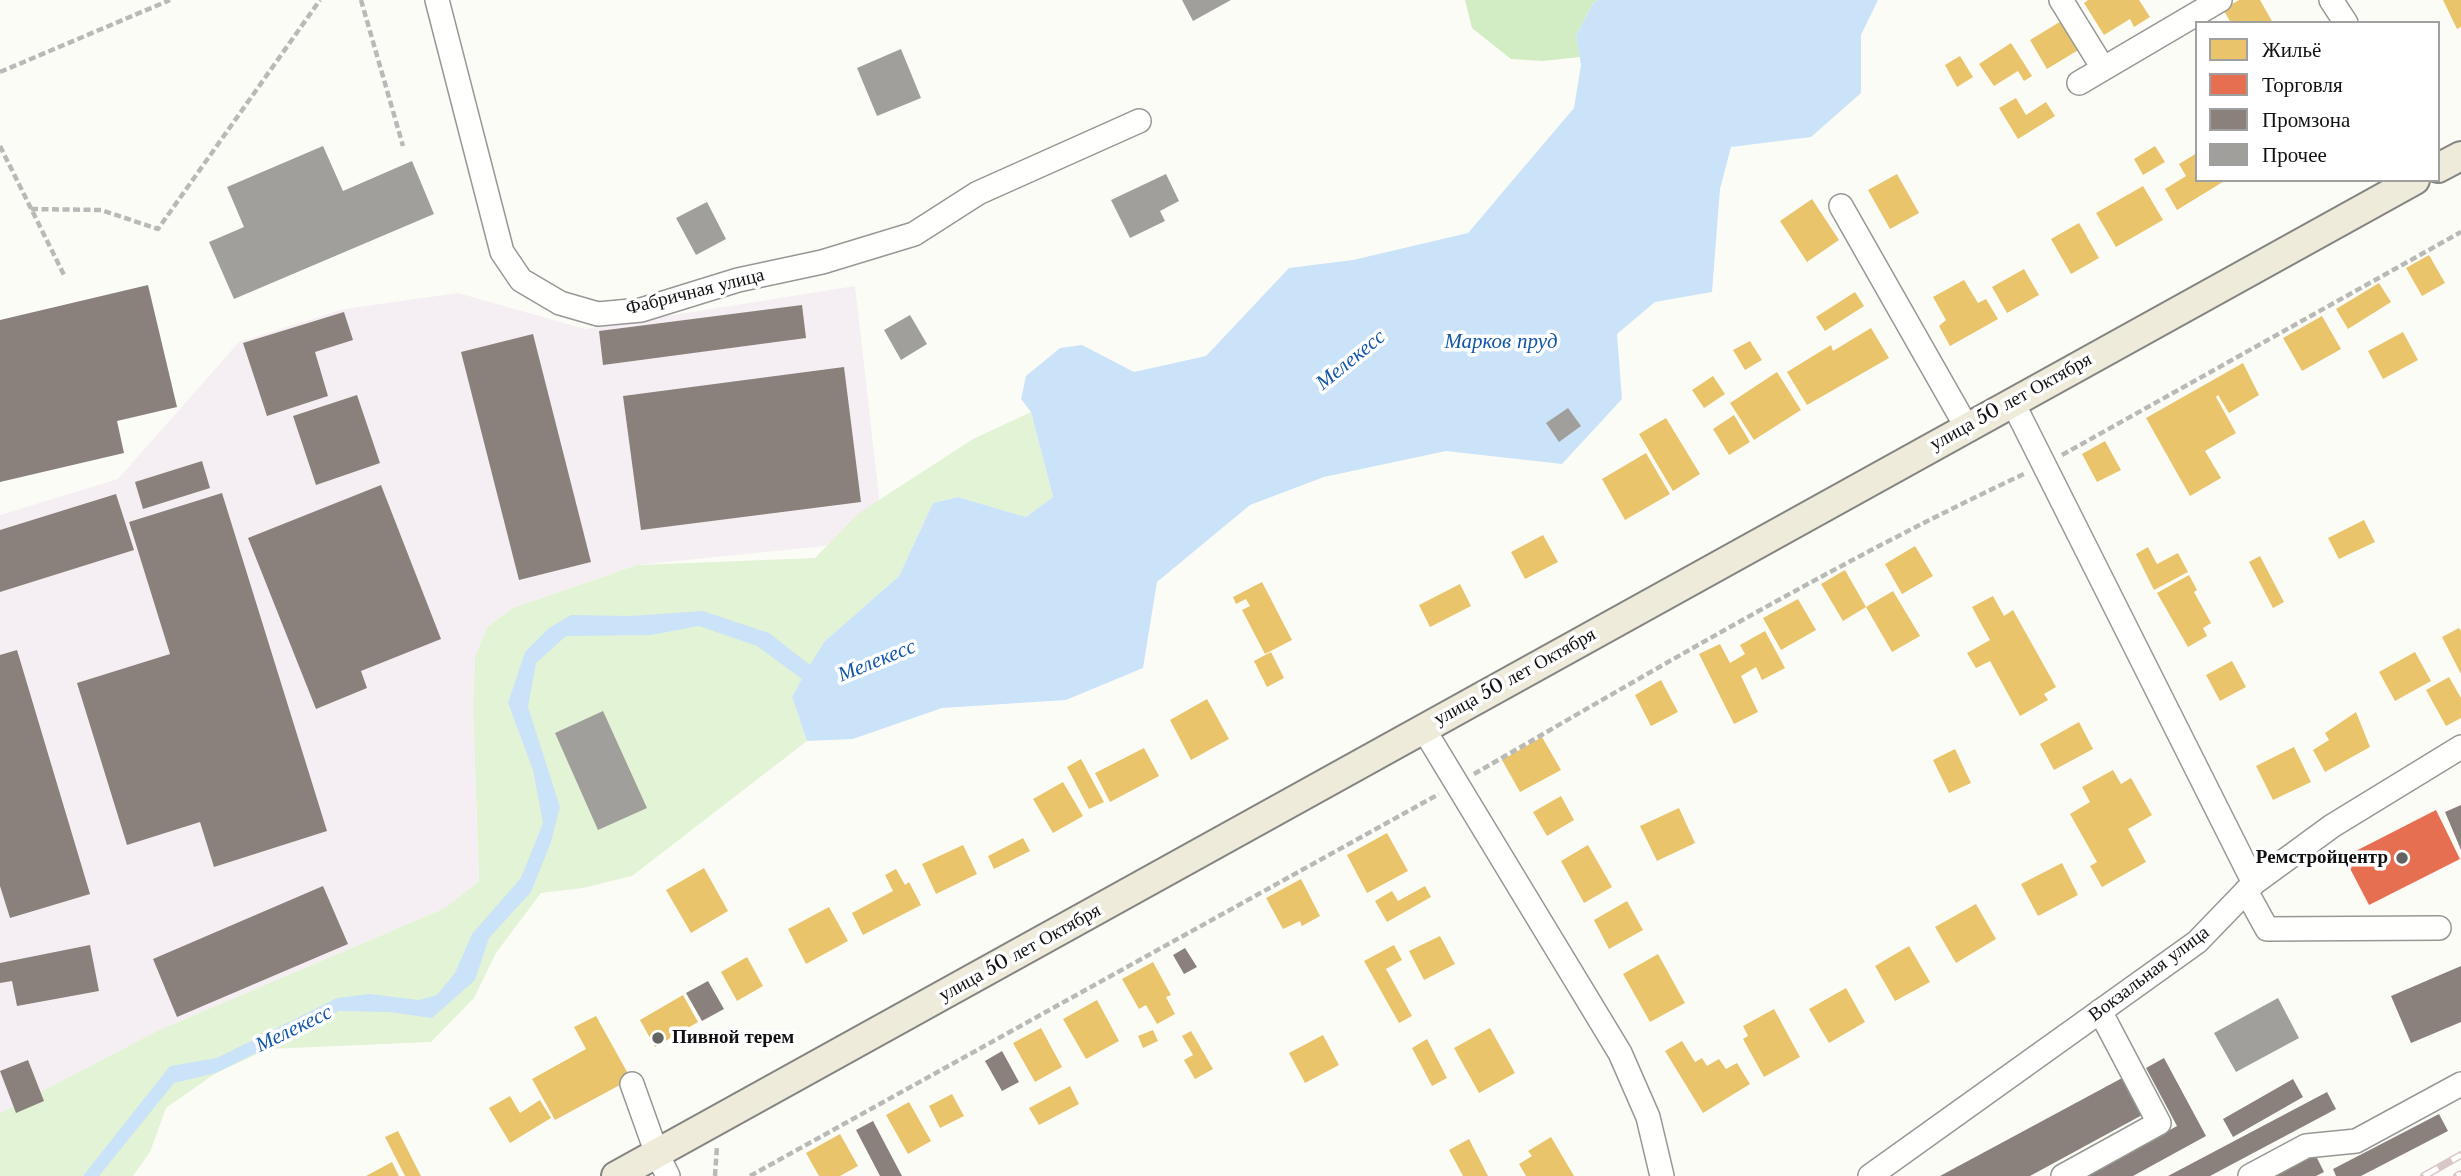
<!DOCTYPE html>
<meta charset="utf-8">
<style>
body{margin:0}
#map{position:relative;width:2461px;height:1176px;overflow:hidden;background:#fcfcf7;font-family:"Libre Baskerville",serif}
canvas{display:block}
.legend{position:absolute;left:2195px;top:21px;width:245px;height:161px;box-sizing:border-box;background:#fff;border:2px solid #a0a0a0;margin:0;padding:9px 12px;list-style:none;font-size:21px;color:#111}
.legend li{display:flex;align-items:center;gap:14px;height:35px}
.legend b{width:35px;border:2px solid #a0a0a0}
</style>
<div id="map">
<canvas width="2461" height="1176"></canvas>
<ul class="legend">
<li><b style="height:19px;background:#e9c46a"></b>Жильё</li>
<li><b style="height:19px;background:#e76f51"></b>Торговля</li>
<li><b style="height:19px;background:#8a817c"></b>Промзона</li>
<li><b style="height:19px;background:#a09f9c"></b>Прочее</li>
</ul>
</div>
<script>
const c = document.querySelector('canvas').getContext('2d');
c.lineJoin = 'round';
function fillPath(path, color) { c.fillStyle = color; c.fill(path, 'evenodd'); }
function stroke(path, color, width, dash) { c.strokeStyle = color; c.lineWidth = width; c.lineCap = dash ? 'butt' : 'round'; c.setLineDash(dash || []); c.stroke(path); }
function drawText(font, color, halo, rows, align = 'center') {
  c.font = font + ' "Libre Baskerville",serif'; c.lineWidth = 7; c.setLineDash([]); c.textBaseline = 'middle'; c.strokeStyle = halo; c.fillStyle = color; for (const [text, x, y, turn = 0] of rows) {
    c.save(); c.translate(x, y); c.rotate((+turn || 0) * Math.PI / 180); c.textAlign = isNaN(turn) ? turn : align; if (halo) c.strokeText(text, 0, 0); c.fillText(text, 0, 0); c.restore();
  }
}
fillPath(new Path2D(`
 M855,286l29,254 -247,25 -124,43 -26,19 -12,31 -2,48 6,175 -34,27 -288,123 -157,82v-598l118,-36 121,-137 105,-33 114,-16 127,36z`), '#f5eff3');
fillPath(new Path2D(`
 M1031,412l22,85 -27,20 -68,-20 -25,6 -34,73 -75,66 -32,55 15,44 -175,135 -49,12 -42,5 -45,60 -22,45 -43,44 -163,7 -52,24 -50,35 -16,44 -17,24h-133v-63l157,-82 288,-123 34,-27 -6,-175 2,-49 12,-30 26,-19 124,-43 178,-7 44,-45 114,-74z`), '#e3f3d6');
fillPath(new Path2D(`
 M1465,0h134l-5,2 -18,33 4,22 -37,4 -32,-2 -39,-31z`), '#d2ecc3');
fillPath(new Path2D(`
 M1599,0h279l-17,35v58l-50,44 -80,10 -11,42 -8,103 -57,10 -38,32 5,65 -60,65 -116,-13 -122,26 -74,28 -93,77 -14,86 -77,32 -124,8 -89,31 -46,2 -15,-44 10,-18 -45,-33 -58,-20 -48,9 -85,1 -30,27 -8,44 32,100 -9,35 -20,50 -42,46 -14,42 -43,38 -43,-6 -50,-1 -123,62 -42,10 -75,93h-16l87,-110 47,-8 120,-60 32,-4 50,6 18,-5 18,-22 17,-39 49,-56 22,-55 -10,-53 -25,-67 17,-51 24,-24 22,-13 59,1 73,-5 66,22 41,32 14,-23 75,-66 34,-73 25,-6 68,20 27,-20 -22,-85 -10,-13 5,-23 34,-28 22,-3 52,27 72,-16 83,-88 64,-8 115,-27 106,-125 7,-43 -5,-30 18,-33z`), '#cbe3f8');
fillPath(new Path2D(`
 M2088,0h51l11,17 -16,10 -4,-8 -26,16 -20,-32z
 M2239,0h21l13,23h-42l-8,-14z
 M2443,0h18v27l-4,2z
 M2063,20l17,29 -33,20 -17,-29z
 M2011,43l21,33 -8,5 -6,-10 -24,15 -15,-22z
 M1960,56l13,21 -16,10 -12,-22z
 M2016,98l10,17 20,-13 9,14 -37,23 -19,-31z
 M2155,146l10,16 -22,13 -9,-16z
 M2197,153v27h29l-49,30 -12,-21 21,-13 -7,-12z
 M1897,174l22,39 -29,16 -22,-39z
 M2143,186l20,34 -47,27 -20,-34z
 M1812,199l27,41 -32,22 -27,-41z
 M2079,223l20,35 -28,16 -20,-35z
 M2429,255l16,28 -23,13 -16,-28z
 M2024,269l15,26 -32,18 -15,-26z
 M1964,280l14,23 8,-4 12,20 -48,27 -11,-20 7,-6 -13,-23z
 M2379,283l12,19 -43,27 -12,-20z
 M1855,292l9,14 -39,25 -9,-14z
 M2322,316l19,33 -39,22 -19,-33z
 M1871,328l18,30 -82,47 -20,-33 44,-27 2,6z
 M2403,332l15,28 -35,19 -15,-28z
 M1750,341l12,19 -17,10 -12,-20z
 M2243,363l16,32 -30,18 -11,-18 -2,2 20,36 -31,18 16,27 -31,18 -44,-78z
 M1777,372l24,38 -47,30 -24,-37z
 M1713,376l12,18 -21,14 -12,-18z
 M1734,415l16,27 -21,13 -16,-26z
 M1666,418l34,56 -27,17 -34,-57z
 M2105,441l16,29 -24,12 -15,-28z
 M1646,453l24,41 -45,26 -23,-41z
 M2364,520l11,22 -36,17 -11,-21z
 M1543,535l15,27 -33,17 -14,-27z
 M1915,546l18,30 -31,18 -17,-30z
 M2148,547l9,17 21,-11 10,19 -34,18 -18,-36z
 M2260,556l24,46 -11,6 -24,-46z
 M1845,570l21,37 -23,14 -22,-37z
 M2189,575l8,15 -3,2 17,31 -8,5 4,8 -19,11 -31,-54z
 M1262,582l30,58 -27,14 -23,-44 8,-4 -4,-7 -10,5 -3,-7z
 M1460,584l11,22 -41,21 -11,-22z
 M1893,591l27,45 -28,16 -26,-45z
 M1993,596l11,20 9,-6 43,77 -12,7 4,6 -28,16 -30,-55 -14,7 -9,-15 23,-13 -18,-33z
 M1798,599l18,31 -35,20 -18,-32z
 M2459,628l2,3v43l-19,-37z
 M1765,631l20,37 -23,12 -6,-13 -15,9 17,36 -24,12 -35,-70 21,-10 10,19 15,-9 -5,-9z
 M1271,652l13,26 -17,9 -13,-26z
 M2415,652l16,29 -36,20 -16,-29z
 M2232,661l14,26 -26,14 -14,-26z
 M2449,677l12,21v20l-15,8 -20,-36z
 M1661,680l17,32 -27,14 -16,-31z
 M1207,699l22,40 -38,21 -21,-40z
 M2356,712l14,35 -45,25 -12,-22 16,-10 -4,-7z
 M2079,722l14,27 -39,21 -14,-26z
 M1542,737l19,33 -41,22 -18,-32z
 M2294,747l17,35 -38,18 -17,-34z
 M1144,748l15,28 -49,26 -15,-29z
 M1955,749l16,34 -22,10 -16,-33z
 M1081,759l23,43 -15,7 -22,-42z
 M2113,770l8,14 10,-6 21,37 -24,14 18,33 -44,25 -12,-21 7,-4 -27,-48 20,-12 -8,-15z
 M1063,782l20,34 -30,17 -20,-34z
 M1561,796l13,24 -27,16 -14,-24z
 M1679,808l16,35 -38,18 -17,-35z
 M1387,833l21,38 -41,22 -20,-38z
 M1023,838l7,13 -36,18 -6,-13z
 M963,845l14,29 -41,20 -14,-30z
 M1588,845l24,42 -28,16 -23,-42z
 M2062,863l16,32 -40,21 -17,-32z
 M704,868l24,43 -37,22 -25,-43z
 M896,869l9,16 4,-3 12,23 -58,30 -11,-22 41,-22 -8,-16z
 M1301,879l19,37 -18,10 -2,-5 -17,8 -17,-31z
 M1425,886l6,11 -44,25 -12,-21 17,-10 6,10z
 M1627,901l16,29 -34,19 -15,-29z
 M1976,904l20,35 -40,24 -21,-36z
 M829,907l19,34 -42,23 -18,-35z
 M1440,936l15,28 -31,16 -15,-29z
 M1394,945l8,15 -16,9 26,47 -13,7 -35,-62z
 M1909,946l21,36 -35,19 -20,-35z
 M1658,954l27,49 -35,19 -27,-48z
 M747,957l16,29 -26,15 -16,-29z
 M1153,962l18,33 -5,2 9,17 -18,10 -11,-19 -7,4 -17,-30z
 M1846,988l19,34 -36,21 -20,-34z
 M683,995l15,27 -43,25 -15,-27z
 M1097,1000l22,41 -33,18 -23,-40z
 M1774,1009l26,48 -36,20 -21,-38 5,-3 -5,-10z
 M596,1016l35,63 -76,41 -23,-41 54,-30 -12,-22z
 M1041,1028l21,39 -27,15 -22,-39z
 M1490,1028l25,45 -36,20 -25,-45z
 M1153,1030l5,11 -15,7 -5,-12z
 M1191,1031l22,38 -18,10 -11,-19 9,-5 -11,-19z
 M1323,1035l16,30 -34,18 -16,-30z
 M1427,1039l20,39 -15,8 -20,-38z
 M1682,1041l13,21 7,-4 5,8 12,-7 7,10 11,-6 13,21 -47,29 -38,-62z
 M1070,1086l9,18 -40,21 -10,-17z
 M952,1094l12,22 -24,12 -11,-22z
 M510,1096l10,17 20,-13 11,18 -41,25 -21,-35z
 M909,1102l22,39 -23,13 -22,-39z
 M398,1131l23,45h-16l-20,-39z
 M840,1134l18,32 -18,10h-21l-13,-23z
 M1551,1137l23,39h-48l-7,-12 13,-8 -4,-5z
 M1469,1139l19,37h-25l-14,-26z
 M392,1162l7,14h-33z`), '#e9c46a');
fillPath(new Path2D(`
 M2436,810l24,49 -91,46 -25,-48z`), '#e76f51');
fillPath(new Path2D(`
 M148,285l29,122 -60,14 7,32 -124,29v-162z
 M802,305l4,33 -203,27 -4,-34z
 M344,312l9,28 -38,12 13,44 -61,20 -24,-73z
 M533,334l58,228 -72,18 -58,-228z
 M844,367l17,135 -220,28 -18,-134z
 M357,395l23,68 -64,22 -23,-69z
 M202,461l8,27 -67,21 -8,-27z
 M381,485l60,154 -80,32 6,17 -51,21 -68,-171z
 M222,493l105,338 -113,36 -14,-45 -73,23 -50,-162 93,-29 -41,-132z
 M116,494l18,56 -134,42v-62z
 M17,650l73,244 -80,24 -10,-32v-231z
 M2461,805v45l-16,-38z
 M323,886l25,58 -171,73 -24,-58z
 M90,945l9,46 -82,15 -5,-25 -12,2v-20z
 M1185,948l12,19 -13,7 -11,-19z
 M2461,966v56l-50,21 -20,-47z
 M708,981l16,28 -22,12 -16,-28z
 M1002,1051l17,31 -17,9 -17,-30z
 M2164,1058l42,78 -73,40h-47l91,-50 -31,-58z
 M28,1060l16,41 -28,12 -16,-42z
 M2124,1077l20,37 -114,62h-90z
 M2293,1079l10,18 -70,40 -10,-18z
 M2327,1092l9,17 -126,67h-42z
 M2439,1114l9,17 -87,45h-25l-3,-7z
 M873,1121l29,55h-22l-24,-46z
 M2315,1154l9,18 -8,4h-43z`), '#8a817c');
fillPath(new Path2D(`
 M1182,0h49l-38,21z
 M901,49l20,49 -44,18 -20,-48z
 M323,146l20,45 69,-30 22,53 -200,85 -25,-57 35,-15 -17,-40z
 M1166,174l13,27 -19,10 5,10 -35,17 -19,-38z
 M707,202l19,37 -30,16 -20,-37z
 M910,315l17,29 -26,16 -17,-30z
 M1568,408l13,18 -22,16 -13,-19z
 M603,711l44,97 -49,22 -43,-97z
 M2278,998l21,40 -63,34 -22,-39z`), '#a09f9c');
const minor = new Path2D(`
 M437,0l65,252 19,28 39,23 38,11 43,-4 97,-30 84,-18 92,-28 64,-41 161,-72
 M2061,0l42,68
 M2331,0l15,23
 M2079,83l141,-83
 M1841,206l125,220
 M2012,401l242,482
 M1423,728l197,325 28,64 14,59
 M2246,891l21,38 172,-1
 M632,1084l25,70 11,22
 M1870,1176l327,-234 57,-59 78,-57 129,-79
 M2063,1176l96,-53 -59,-112
 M2250,1176l56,-30 50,-5 105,-57`);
const major = new Path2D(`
 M2438,168l23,-12
 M616,1176l1799,-996`);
stroke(minor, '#979795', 26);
stroke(major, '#848482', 32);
stroke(new Path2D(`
 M361,0l42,146
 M0,72l170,-72
 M0,146l65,131
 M31,209l70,1 57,19 162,-229
 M2062,455l399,-223
 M1474,774c182,-105 362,-212 552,-301
 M715,1176l2,-30
 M750,1176l689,-382`), '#b9b9b8', 4.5, [7, 3.5]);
stroke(minor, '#fffffe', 23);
stroke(major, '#eeebdb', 28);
const rail = new Path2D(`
 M2424,1176l37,-21
 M2457,1176l4,-2`);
stroke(rail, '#d9c7c5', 8);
stroke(rail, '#fff', 5, [16]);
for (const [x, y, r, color] of [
 [2402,858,7,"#636362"],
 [658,1038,7,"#636362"]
]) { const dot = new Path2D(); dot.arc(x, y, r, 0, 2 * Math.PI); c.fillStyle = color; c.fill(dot); stroke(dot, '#fff', 2.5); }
drawText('19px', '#111', '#fff', [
 ["Фабричная улица",695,292,-14],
 ["улица 50 лет Октября",2011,402,-29],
 ["улица 50 лет Октября",1515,677,-29],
 ["улица 50 лет Октября",1020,953,-29],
 ["Вокзальная улица",2149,974,-37]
]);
drawText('bold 19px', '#111', '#fff', [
 ["Ремстройцентр",2388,858],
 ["Пивной терем",672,1038,"left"]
], 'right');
drawText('italic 21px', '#1256aa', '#fff', [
 ["Марков пруд",1501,342],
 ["Мелекесс",1351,360,-39],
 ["Мелекесс",877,661,-22],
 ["Мелекесс",294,1029,-26]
]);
</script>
